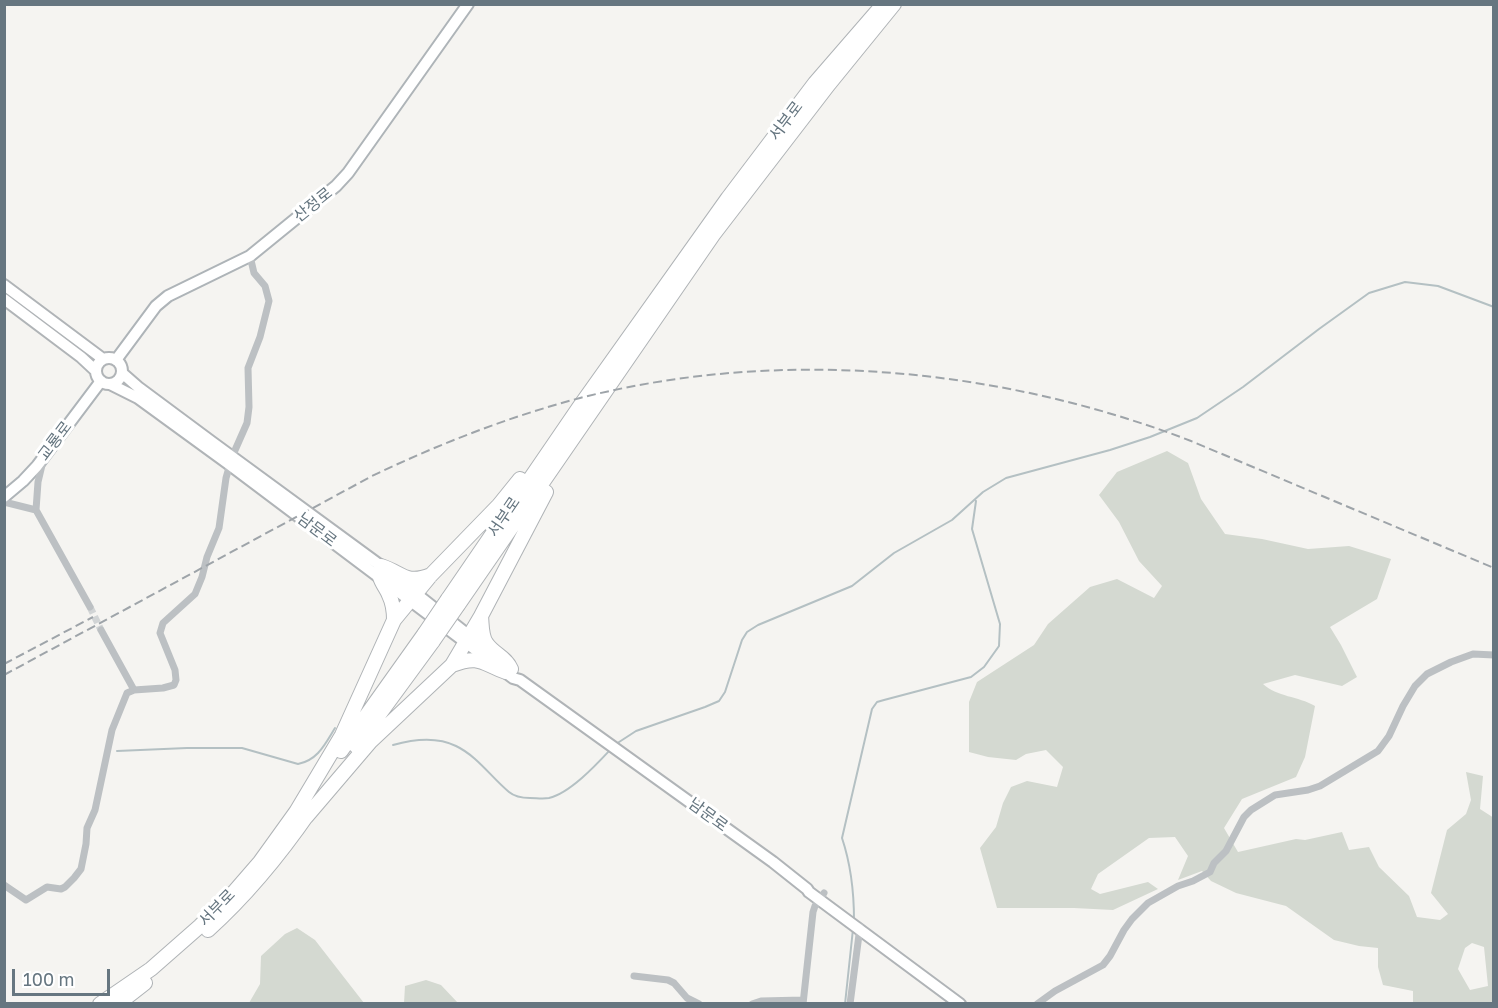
<!DOCTYPE html>
<meta charset="utf-8">
<style>
body{margin:0}
#map{position:relative;width:1498px;height:1008px;overflow:hidden;background:#f5f4f1;font-family:"Golos Text",sans-serif}
canvas{display:block}
.frame{position:absolute;inset:0;border:6px solid #667680;pointer-events:none}
.scale{position:absolute;left:12px;top:969px;width:98px;height:27px;box-sizing:border-box;border:3px solid #667680;border-top:0;padding-left:8px;font-size:18px;line-height:21px;white-space:nowrap;color:#667680;-webkit-text-stroke:4px #fff;paint-order:stroke}
</style>
<div id="map">
<canvas width="1498" height="1008"></canvas>
<div class="frame"></div>
<div class="scale">100 m</div>
</div>
<script>
const c = document.querySelector('canvas').getContext('2d');
c.lineJoin = 'round';
function fillPath(path, color) { c.fillStyle = color; c.fill(path, 'evenodd'); }
function stroke(path, color, width, dash) { c.strokeStyle = color; c.lineWidth = width; c.lineCap = dash ? 'butt' : 'round'; c.setLineDash(dash || []); c.stroke(path); }
function drawText(font, color, halo, rows, align = 'center') {
  c.font = font + ' "Golos Text","Noto Sans KR",sans-serif'; c.lineWidth = 6; c.setLineDash([]); c.textBaseline = 'middle'; c.strokeStyle = halo; c.fillStyle = color; for (const [text, x, y, turn = 0] of rows) {
    c.save(); c.translate(x, y); c.rotate((+turn || 0) * Math.PI / 180); c.textAlign = isNaN(turn) ? turn : align; if (halo) c.strokeText(text, 0, 0); c.fillText(text, 0, 0); c.restore();
  }
}
fillPath(new Path2D(`
 M1167,451l21,12 13,36 24,35 37,5 46,10 41,-3 42,13 -14,40 -47,28 11,18 16,32 -15,9 -47,-11 -32,9c14,13 35,12 52,22l-10,51 -9,20 -54,22 -18,29 14,24 58,-13 9,1 37,-8 7,18 20,-3 10,20 30,29 8,21 23,3 8,-6 -17,-21 16,-63 19,-16 5,-14 -5,-28 17,4 -3,33 14,9 -1,185h-80v-12l-30,-6 -5,-18v-19l-19,-2 -25,-6 -48,-34 -50,-13 -25,-12 -9,-10 -24,9 10,-24 -13,-19 -26,1 -51,36 -7,15 9,5 48,-12 10,7 -45,21 -39,-2h-77l-17,-60 16,-21 7,-24 8,-16 16,-6 30,6 6,-20 -17,-17 -20,4 -10,6 -28,-3 -19,-5v-50l8,-20 57,-37 14,-21 42,-37 27,-8 37,19 8,-12 -23,-25 -20,-39 -20,-27 18,-23zM1472,943l12,4 4,39 -18,4 -12,-21 7,-21z
 M297,928l18,12 49,63h-115l11,-19 1,-28 24,-22z
 M426,980l15,5 17,18h-54l1,-17z`), '#d4d9d1');
stroke(new Path2D(`
 M616,744l20,-13 69,-24 14,-6 6,-9 17,-52 5,-8 11,-7 94,-39 42,-33 58,-33 31,-28 23,-14 104,-28 40,-13 47,-19 46,-31 76,-58 50,-36 36,-11 33,4 56,21
 M393,745c21,-6 43,-9 63,1 21,10 35,31 53,46 6,5 13,6 21,6 6,0 13,1 19,0 21,-5 47,-33 61,-48
 M117,751l70,-3h55l56,16c20,-4 27,-20 37,-36
 M854,920c0,-28 -3,-55 -12,-82l30,-129 5,-7 7,-2 87,-23 13,-10 15,-21 1,-22 -28,-95 4,-28
 M845,1004l8,-75`), '#b4c0c3', 2);
stroke(new Path2D(`
 M90,607l11,23`), '#d1d4d5', 7, [7, 3.5]);
const secondary = new Path2D(`
 M116,360l40,-54 12,-10 82,-40 86,-70 12,-13 120,-169
 M4,497l19,-16 14,-15 64,-85`);
const primary = new Path2D(`
 M4,285l99,74
 M4,299l77,58 15,14
 M96 371a13 13 0 1 1 26 0a13 13 0 1 1-26 0Z
 M122,373l16,14 74,55 169,124 106,84
 M110,384l28,14 92,67 283,213 7,2 253,182 34,27 2,3 151,112`);
const highway = new Path2D(`
 M381,566c22,7 24,19 50,9
 M380,577c2,7 7,12 9,18 4,8 5,16 5,25
 M448,599l132,-193 148,-208 87,-115 65,-75
 M458,605l255,-370 116,-151 65,-80
 M481,616c1,9 0,21 6,28 7,10 19,13 24,25
 M452,665c29,-11 30,-1 54,7
 M356,746l77,-105
 M341,751l84,-118
 M296,812l46,-77 52,-115 37,-45 68,-70 21,-26
 M306,817l64,-75 82,-77 29,-49 65,-124
 M208,930c39,-35 73,-77 102,-119
 M100,1004l51,-35 49,-43 34,-34 26,-30 41,-57
 M118,1004l27,-21`);
stroke(secondary, '#aeb4b8', 14);
stroke(primary, '#b0b4b7', 14);
stroke(highway, '#afb3b6', 16);
stroke(new Path2D(`
 M4,502l32,8 2,-28 5,-21
 M36,510l54,97
 M101,630l33,60
 M4,885l22,15 21,-13 14,2 4,-2 9,-9 7,-9 5,-25 1,-16 8,-18 17,-80 15,-37 7,-3 29,-2 11,-3 2,-5 -1,-10 -15,-37 3,-10 32,-29 7,-17 5,-20 12,-29 7,-50 6,-21 15,-34 2,-16 -1,-39 12,-31 9,-36 -4,-15 -11,-13 -4,-17
 M634,976l34,4 6,3 13,15 12,6
 M752,1004l9,-3 42,-1
 M803,1004l10,-92 2,-6 9,-13
 M850,1004l10,-77
 M1037,1004l18,-13 48,-26 7,-9 14,-26 8,-11 16,-16 30,-17 15,-5 17,-9 4,-9 12,-12 18,-34 7,-7 24,-15 33,-5 12,-4 58,-35 11,-15 14,-30 12,-20 12,-12 24,-12 22,-8 21,1`), '#bcc0c3', 7);
stroke(secondary, '#fff', 10);
stroke(primary, '#fff', 10);
stroke(highway, '#fff', 14);
stroke(new Path2D(`
 M4,664l89,-47
 M4,675l368,-199c67,-32 136,-59 208,-78 200,-51 419,-31 611,43l303,127`), '#9ea4a9', 2, [9, 4.5]);
const highwayBridge = new Path2D(`
 M425,633l23,-34
 M433,641l25,-36`);
stroke(highwayBridge, '#afb3b6', 16, []);
stroke(highwayBridge, '#fff', 14);
drawText('16px', '#667680', '#fff', [
 ["서부로",786,121,-53],
 ["산정로",313,205,-39],
 ["교룡로",55,441,-53],
 ["서부로",504,517,-56],
 ["남문로",317,530,37],
 ["남문로",708,815,36],
 ["서부로",217,908,-46]
]);
</script>
